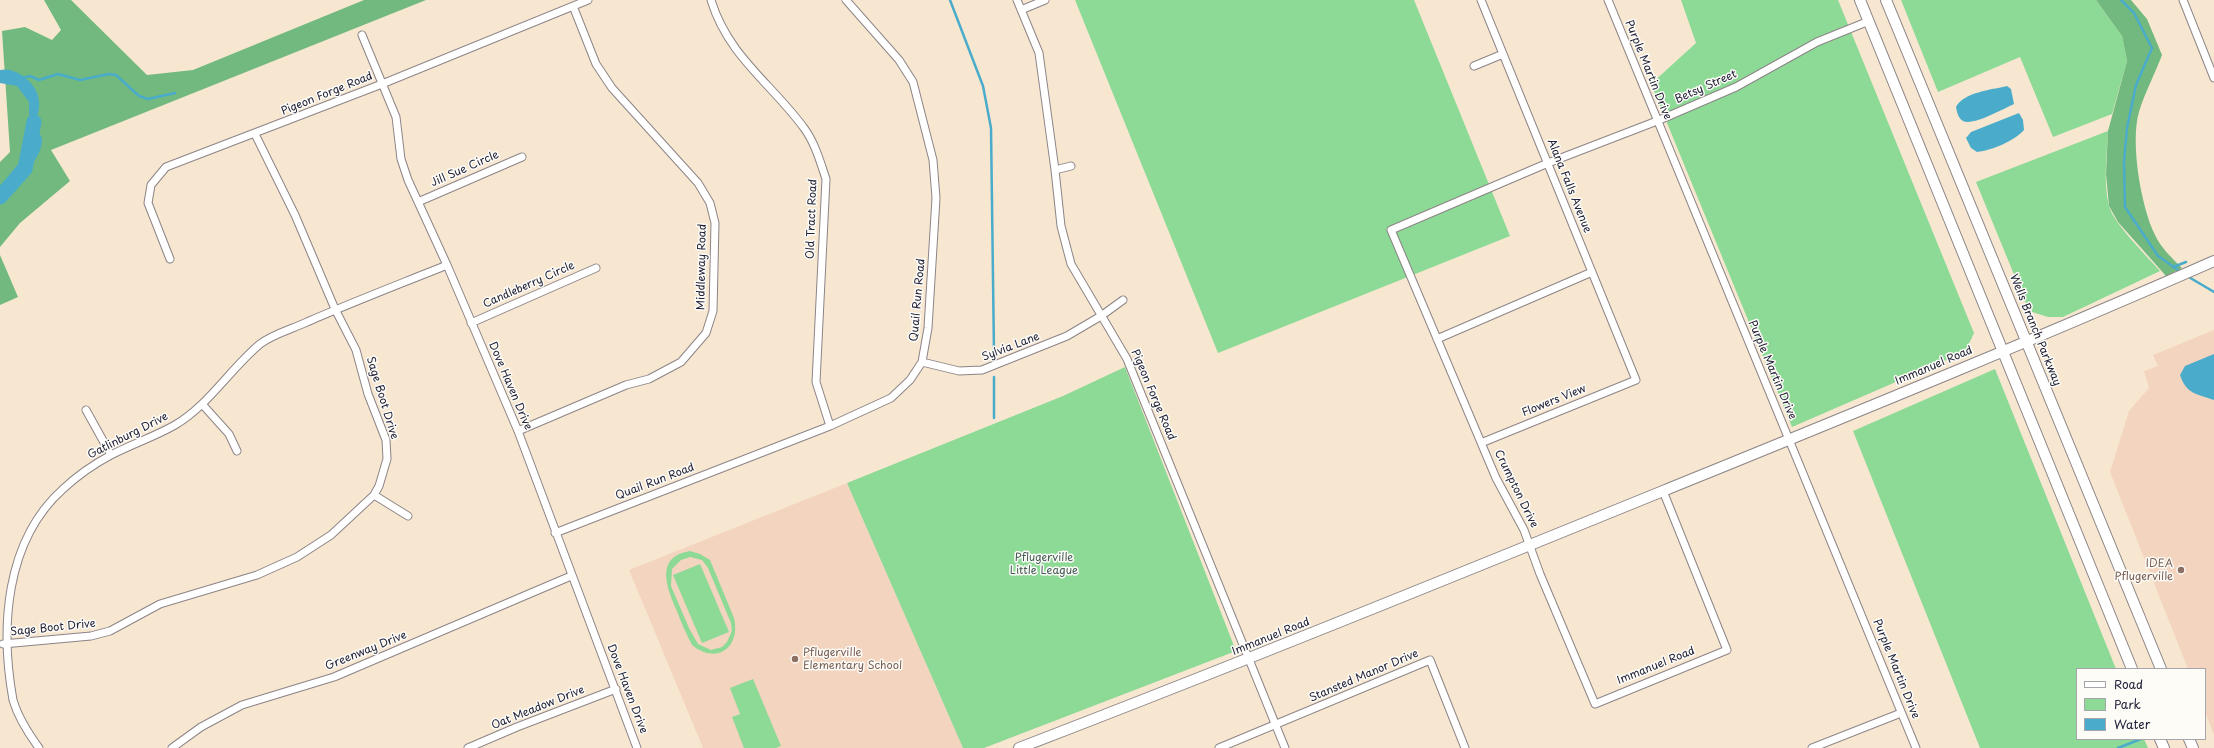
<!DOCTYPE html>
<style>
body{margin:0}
#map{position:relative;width:2214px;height:748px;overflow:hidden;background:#f7e7d1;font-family:"Playpen Sans",sans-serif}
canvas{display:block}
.legend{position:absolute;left:2076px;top:668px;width:130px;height:72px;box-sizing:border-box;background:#fdfcf7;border:1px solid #a5a5ac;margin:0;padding:5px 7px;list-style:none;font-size:12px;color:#22223b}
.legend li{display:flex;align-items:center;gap:8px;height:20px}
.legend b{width:20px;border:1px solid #a5a5ac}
</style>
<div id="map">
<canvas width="2214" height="748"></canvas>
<ul class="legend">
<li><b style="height:5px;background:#fff"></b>Road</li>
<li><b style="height:11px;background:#8dd996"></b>Park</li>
<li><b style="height:11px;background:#4aacca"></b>Water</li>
</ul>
</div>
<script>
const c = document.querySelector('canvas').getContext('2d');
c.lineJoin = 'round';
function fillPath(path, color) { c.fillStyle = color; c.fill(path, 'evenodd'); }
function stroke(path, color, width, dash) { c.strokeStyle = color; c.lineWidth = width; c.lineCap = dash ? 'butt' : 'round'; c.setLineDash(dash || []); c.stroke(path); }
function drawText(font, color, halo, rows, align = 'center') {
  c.font = font + ' "Playpen Sans",sans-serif'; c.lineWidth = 3; c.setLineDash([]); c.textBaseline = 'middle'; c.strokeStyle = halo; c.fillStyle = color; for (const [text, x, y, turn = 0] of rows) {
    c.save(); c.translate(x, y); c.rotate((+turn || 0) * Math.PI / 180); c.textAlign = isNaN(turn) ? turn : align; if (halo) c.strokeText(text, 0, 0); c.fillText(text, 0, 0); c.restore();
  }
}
fillPath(new Path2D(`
 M2214,330v405l-9,-23v-43h-17l-78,-197 19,-61 20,-23 -5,-17 14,-5 -5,-11z
 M847,483l116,265h-260l-74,-178z`), '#f3d4bf');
fillPath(new Path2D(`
 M1075,0h339l96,236 -292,117z
 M1681,0h157l136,333 -9,19 -173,75 -141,-343 45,-41z
 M1901,0h195l26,36 5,25 -15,53 -59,23 -33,-80 -82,35z
 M2108,131c-1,24 -5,51 1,75 4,17 38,50 51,65l-97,46h-15l-19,-6 -53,-129z
 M1125,367l111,284 -252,97h-21l-116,-265 216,-87z
 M1995,369l121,300h-39v70h67l4,9h-168l-127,-317z
 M690,551l10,3 10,6 24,58c7,30 -18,47 -42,27 -6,-11 -11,-23 -15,-34 -10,-23 -23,-54 13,-60zM690,557l12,3 6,8 23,55 1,8 -5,11 -5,5 -11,3 -13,-6 -9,-16 -18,-42 1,-17 9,-9z
 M700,564l29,68 -27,11 -29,-68z
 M753,679l28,67 -5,2h-32l-12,-31 8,-3 -10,-26z`), '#8dd996');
fillPath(new Path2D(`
 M44,0h27l76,75 46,-5 171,-70h62l-375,150 19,31 -50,42 -20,24v-85l10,-10 -8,-121 23,-4 27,13 9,-10z
 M2096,0h35l16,19 15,36c-7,19 -17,37 -23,57 -9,30 2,95 16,123 6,13 17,23 27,33l-16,8 -48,-54 -9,-16 -3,-32 2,-43 19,-70 -5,-25z
 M0,255l18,42 -18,8z`), '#72b97f');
fillPath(new Path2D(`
 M0,70c17,-4 39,15 39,32 1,8 -3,17 -4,25 2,4 7,9 7,13 1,18 -30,50 -42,63v-17l30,-36 -1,-48 -12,-16 -17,-3z
 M2007,86l4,3 3,15c-11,5 -41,22 -51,17 -5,-3 -6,-9 -7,-14 8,-15 35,-17 51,-21z
 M2019,113l4,7 1,10c-10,11 -31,20 -47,22l-6,-4 -5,-10 5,-6z
 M2214,354v46c-17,-6 -28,-6 -34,-25l5,-9z`), '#4aacca');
stroke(new Path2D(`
 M950,0l33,86 8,42 3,225
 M2121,0l13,13 18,35 -16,37 -9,43 -3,34 1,45 33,49 23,16
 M23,78l7,-2 9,4 19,-6 22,6 29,-6 7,1 23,21 9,3 27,-6
 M2173,267l13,-5
 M2187,276l27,16
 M994,377v41
 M2118,748l23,-9`), '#4aacca', 2.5);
stroke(new Path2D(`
 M0,197l25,-28 9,-47`), '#4aacca', 15);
const street = new Path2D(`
 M711,0c17,56 60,83 93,128 11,15 16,33 22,51l-10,203 14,44
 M1017,0l22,53 16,117 6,56 10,38 56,95 158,389
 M1608,0l308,748
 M2183,0l31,78
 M1021,10l24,-10
 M362,35l34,82 5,42 7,21 39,85 71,166 119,317
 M1474,66l29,-12
 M1055,170l16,-4
 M418,202l104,-45
 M170,259l-22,-56 3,-18 15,-18 216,-83 206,-84
 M471,323l125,-55
 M1437,339l155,-67
 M922,362l37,9 23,-1 85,-34 34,-20 22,-16
 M202,404l27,30 8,17
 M86,410l25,45
 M518,431l108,-46 23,-6 32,-17 25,-29 7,-22 2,-88 -5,-20 -12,-20 -86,-95 -16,-24 -23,-58
 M1481,443l155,-63 -155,-380
 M1663,491l64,159 -132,54 -55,-130 -16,-44 -28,-52 -105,-248 157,-67 109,-42 79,-34 81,-45 52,-21
 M374,495l34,21
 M555,533l275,-107 61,-28 19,-18 12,-18 6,-34 8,-130 -3,-38 -20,-78 -14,-22 -53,-60
 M3,644l88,-8 19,-5 50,-27 97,-29 40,-18 34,-22 43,-40 5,-9 8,-27 -1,-19 -18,-46 -12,-44 -21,-41 -40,-94 -40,-81
 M39,748c-11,-15 -21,-31 -26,-48 -13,-72 -8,-159 50,-211 14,-13 31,-25 48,-34 21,-11 43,-18 64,-30 34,-20 55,-56 85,-81 13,-10 32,-15 47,-22 46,-20 93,-38 140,-57
 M172,748l29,-21 41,-22 92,-28 237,-101
 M468,748l49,-21 99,-38
 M1219,748l211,-88 35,88
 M1812,748l89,-35`);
const secondary = new Path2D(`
 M1860,0l272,669
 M1886,0l275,669
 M2160,739l4,9
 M2189,739l4,9
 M1019,748c216,-83 430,-170 644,-257 184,-75 369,-150 551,-230`);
stroke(street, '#8c8486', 9);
stroke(secondary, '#8c8486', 12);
stroke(street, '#fff', 7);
stroke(secondary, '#fff', 10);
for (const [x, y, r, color] of [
 [2181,570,4,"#8d6e63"],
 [795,659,4,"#8d6e63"]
]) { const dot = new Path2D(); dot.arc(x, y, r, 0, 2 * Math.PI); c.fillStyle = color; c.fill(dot); stroke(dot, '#fdfcf7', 1.5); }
drawText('11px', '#22223b', '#fdfcf7', [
 ["Purple Martin Drive",1648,70,68],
 ["Betsy Street",1706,87,-24],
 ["Pigeon Forge Road",327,94,-22],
 ["Jill Sue Circle",465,169,-24],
 ["Alana Falls Avenue",1569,186,68],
 ["Old Tract Road",812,219,-88],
 ["Middleway Road",702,267,-89],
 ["Candleberry Circle",529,285,-24],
 ["Quail Run Road",918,300,-85],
 ["Wells Branch Parkway",2035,330,68],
 ["Sylvia Lane",1011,347,-21],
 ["Immanuel Road",1934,366,-23],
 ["Purple Martin Drive",1772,370,67],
 ["Dove Haven Drive",510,386,67],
 ["Pigeon Forge Road",1153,395,67],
 ["Sage Boot Drive",382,398,73],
 ["Flowers View",1554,401,-22],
 ["Gatlinburg Drive",128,436,-27],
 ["Quail Run Road",655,482,-21],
 ["Crumpton Drive",1516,489,64],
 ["Sage Boot Drive",53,628,-6],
 ["Immanuel Road",1271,637,-22],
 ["Greenway Drive",366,651,-22],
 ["Immanuel Road",1656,666,-22],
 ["Purple Martin Drive",1896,669,68],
 ["Stansted Manor Drive",1364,676,-23],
 ["Dove Haven Drive",627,689,69],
 ["Oat Meadow Drive",538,708,-22]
]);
drawText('11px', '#425956', '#fdfcf7', [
 ["Pflugerville",1044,558],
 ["Little League",1044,571]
]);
drawText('11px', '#785e54', '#fdfcf7', [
 ["IDEA",2173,564],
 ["Pflugerville",2173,577],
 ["Pflugerville",803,653,"left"],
 ["Elementary School",803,666,"left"]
], 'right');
</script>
